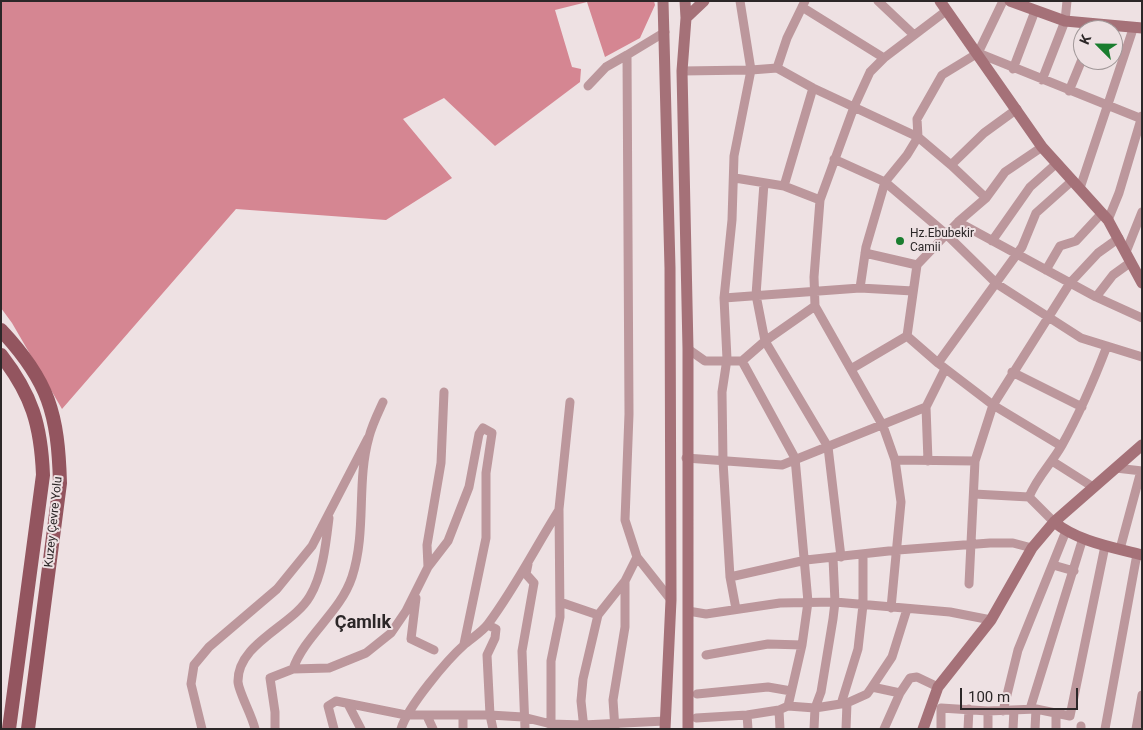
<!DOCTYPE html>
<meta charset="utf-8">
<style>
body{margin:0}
#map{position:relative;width:1143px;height:730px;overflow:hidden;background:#eee1e3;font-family:Roboto,sans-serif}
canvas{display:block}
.frame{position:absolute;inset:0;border:2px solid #2c2728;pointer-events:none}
.north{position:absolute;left:1073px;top:20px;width:50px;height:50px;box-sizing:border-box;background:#eee1e3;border:1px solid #a09798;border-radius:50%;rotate:293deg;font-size:14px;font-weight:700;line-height:20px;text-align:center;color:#2c2728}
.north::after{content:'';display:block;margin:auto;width:18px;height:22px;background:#1a7d2f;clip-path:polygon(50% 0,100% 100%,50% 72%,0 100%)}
.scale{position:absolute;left:960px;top:688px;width:118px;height:22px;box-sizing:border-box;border:2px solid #2c2728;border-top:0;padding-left:6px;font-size:15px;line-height:18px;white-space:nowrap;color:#2c2728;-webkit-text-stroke:4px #eee1e3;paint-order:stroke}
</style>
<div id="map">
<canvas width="1143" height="730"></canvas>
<div class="frame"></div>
<div class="north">K</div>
<div class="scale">100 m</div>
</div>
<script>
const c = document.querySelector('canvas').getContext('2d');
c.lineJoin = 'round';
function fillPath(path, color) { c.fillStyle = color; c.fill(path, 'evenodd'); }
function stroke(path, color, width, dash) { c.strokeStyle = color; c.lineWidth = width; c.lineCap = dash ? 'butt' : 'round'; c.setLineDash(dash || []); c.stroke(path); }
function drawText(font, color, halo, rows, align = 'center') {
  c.font = font + ' Roboto,sans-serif'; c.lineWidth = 4; c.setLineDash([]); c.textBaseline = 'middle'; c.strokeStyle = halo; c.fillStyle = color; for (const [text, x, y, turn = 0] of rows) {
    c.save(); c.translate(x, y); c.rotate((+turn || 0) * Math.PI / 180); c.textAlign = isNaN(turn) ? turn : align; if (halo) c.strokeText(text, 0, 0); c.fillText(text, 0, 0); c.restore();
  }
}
fillPath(new Path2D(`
 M1,1h653l1,4 -15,33 -35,19 -18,-55 -32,8 17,57 9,2 -1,13 -85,64 -51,-48 -41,21 49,59 -66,42 -150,-11 -174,200 -50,-86 -11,-15z`), '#d58692');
stroke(new Path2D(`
 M878,1l36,34
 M802,7l82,51
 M665,32l-38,23 2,359 -4,106 12,37 34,43
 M978,53l164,66
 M777,68l10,-30 18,-37
 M1013,69l22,-58
 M682,71l69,-1 26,-2 36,20 105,49 33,28 35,33
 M1042,80l23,-59 2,-20
 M588,86l18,-19 21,-12
 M1069,91l14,-34
 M834,159l51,23 61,52 51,50 84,54 61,19
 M951,165l33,-32 33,-24
 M735,178l49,8 36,14
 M764,183l-8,112 9,46 63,106 13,110
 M784,186l29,-98
 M1080,188l53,-159
 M1108,220l11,-27 23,-77
 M958,222l138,75 46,21
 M992,241l38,-54 27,-24
 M1126,252l16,-40
 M865,253l52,12
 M1046,270l14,-24 16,-5 26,-28
 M860,288l6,-41 19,-65 22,-27 11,-18 -1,-18 25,-44 36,-22 25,-52
 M1096,297l17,-22 18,-13
 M724,298l136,-10 53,3
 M907,336l10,-71 41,-43 28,-24 19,-26 37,-25
 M907,336l31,27 55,42 68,41
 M688,349l17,12h37l53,97 13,144 -6,43 -14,61
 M742,361l23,-20 50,-35
 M938,363l84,-116 14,-34 37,-33
 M851,369l56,-33
 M1012,372l70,35
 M686,458l96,7 144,-58
 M895,460l80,1
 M928,461l-2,-54 19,-38
 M1052,461l41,26
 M1116,468l26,3
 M974,494l55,3 25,25
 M1029,497c8,-20 23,-34 33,-52 18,-32 32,-65 45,-99
 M1120,549l21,-78
 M1053,565l21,6
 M428,567l-1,-22 14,-82 3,-71
 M730,577l76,-17 92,-10 92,-7h23l19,5
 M969,584l6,-123 18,-56 77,-122 28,-30 21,-15
 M416,598l-5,41 23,11
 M560,602l38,13 27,-34 12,-24
 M891,608l10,-106 -6,-42 -12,-34 -68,-120 -1,-29 6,-77 34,-93 16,-35 14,-14 62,-47
 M736,609l-6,-32 -7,-116 -1,-69 5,-33 -3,-61 8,-78 2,-64 17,-86 -11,-69
 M688,611l18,3 74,-11 55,-1 115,10 41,8
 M488,625l8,4 -1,9 -8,17 3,60 3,14
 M706,655l62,-11 34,1
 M293,669c12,-34 47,-56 59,-92 15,-46 4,-94 17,-140 3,-12 9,-24 14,-35
 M872,687l20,-30 15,-48
 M697,694l71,-7 23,4
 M348,704l13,25
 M841,704l17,-55 5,-44v-50
 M1030,709l53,-171
 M779,710l1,19
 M1003,711l15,-61 48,-119
 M463,715v14
 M747,715l1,14
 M427,716l6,13
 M696,718l51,-3 32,-5 9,-4 27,2 32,-5 20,-9 5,-7 28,6 10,-15 7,-1 21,10
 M202,729l-11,-45 3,-19 15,-18 68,-58 35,-43 56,-108
 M255,729c-3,-14 -16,-36 -17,-47 -1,-39 55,-56 72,-86 13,-22 16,-53 19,-78
 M275,729v-17l-5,-34 23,-9 36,-1 37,-15 25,-20 15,-22 22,-44 20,-26 21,-54 10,-53 4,-6 9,5 -6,40v65l-22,106
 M334,729l-6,-23 8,-5 70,14h84l33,2 28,7 32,1 82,-4
 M401,729c7,-23 46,-69 64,-85 8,-7 17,-12 23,-20 27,-36 47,-76 71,-114
 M525,729l-3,-78 12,-68 -8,-9 2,-10
 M551,729v-68l9,-44 -1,-108 11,-107
 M584,729l-3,-28 2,-22 15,-64
 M615,729l-2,-29 12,-73v-46
 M814,729l1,-21 6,-16 12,-73 2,-17 -2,-44
 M846,729l1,-26
 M884,729l16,-36
 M941,729v-21l47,3 48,-2 34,7 35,-170
 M968,729l1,-20
 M988,729v-18
 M1013,729l1,-19
 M1035,729l1,-20
 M1056,729v-15
 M1081,729v-3
 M1105,729l32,-175
 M1136,729l6,-34`), '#bc979c', 9);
stroke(new Path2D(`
 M663,1l7,267 1,332 -6,129
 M685,1l1,17 -4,53 6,278v380
 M940,1l102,146 66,73 34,63
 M1010,1l55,20 77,7
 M686,18l18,-17
 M1054,522c25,20 58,25 88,33
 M923,729l15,-42 53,-67 41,-72 22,-26 88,-77`), '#a57178', 11);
stroke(new Path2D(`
 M1,330c48,51 57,84 59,153l-32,246
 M1,355c31,40 40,70 42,120l-34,254`), '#93555f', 14);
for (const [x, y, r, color] of [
 [900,241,5,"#1a7d2f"]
]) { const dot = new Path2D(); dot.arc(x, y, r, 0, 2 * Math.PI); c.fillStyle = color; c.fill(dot); stroke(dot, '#eee1e3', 2); }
drawText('12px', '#2c2728', '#eee1e3', [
 ["Hz.Ebubekir",910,234],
 ["Camii",910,248]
], 'left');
drawText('12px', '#2c2728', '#eee1e3', [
 ["Kuzey Çevre Yolu",54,522,-84]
]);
drawText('bold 18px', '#2c2728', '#eee1e3', [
 ["Çamlık",363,623]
]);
</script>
